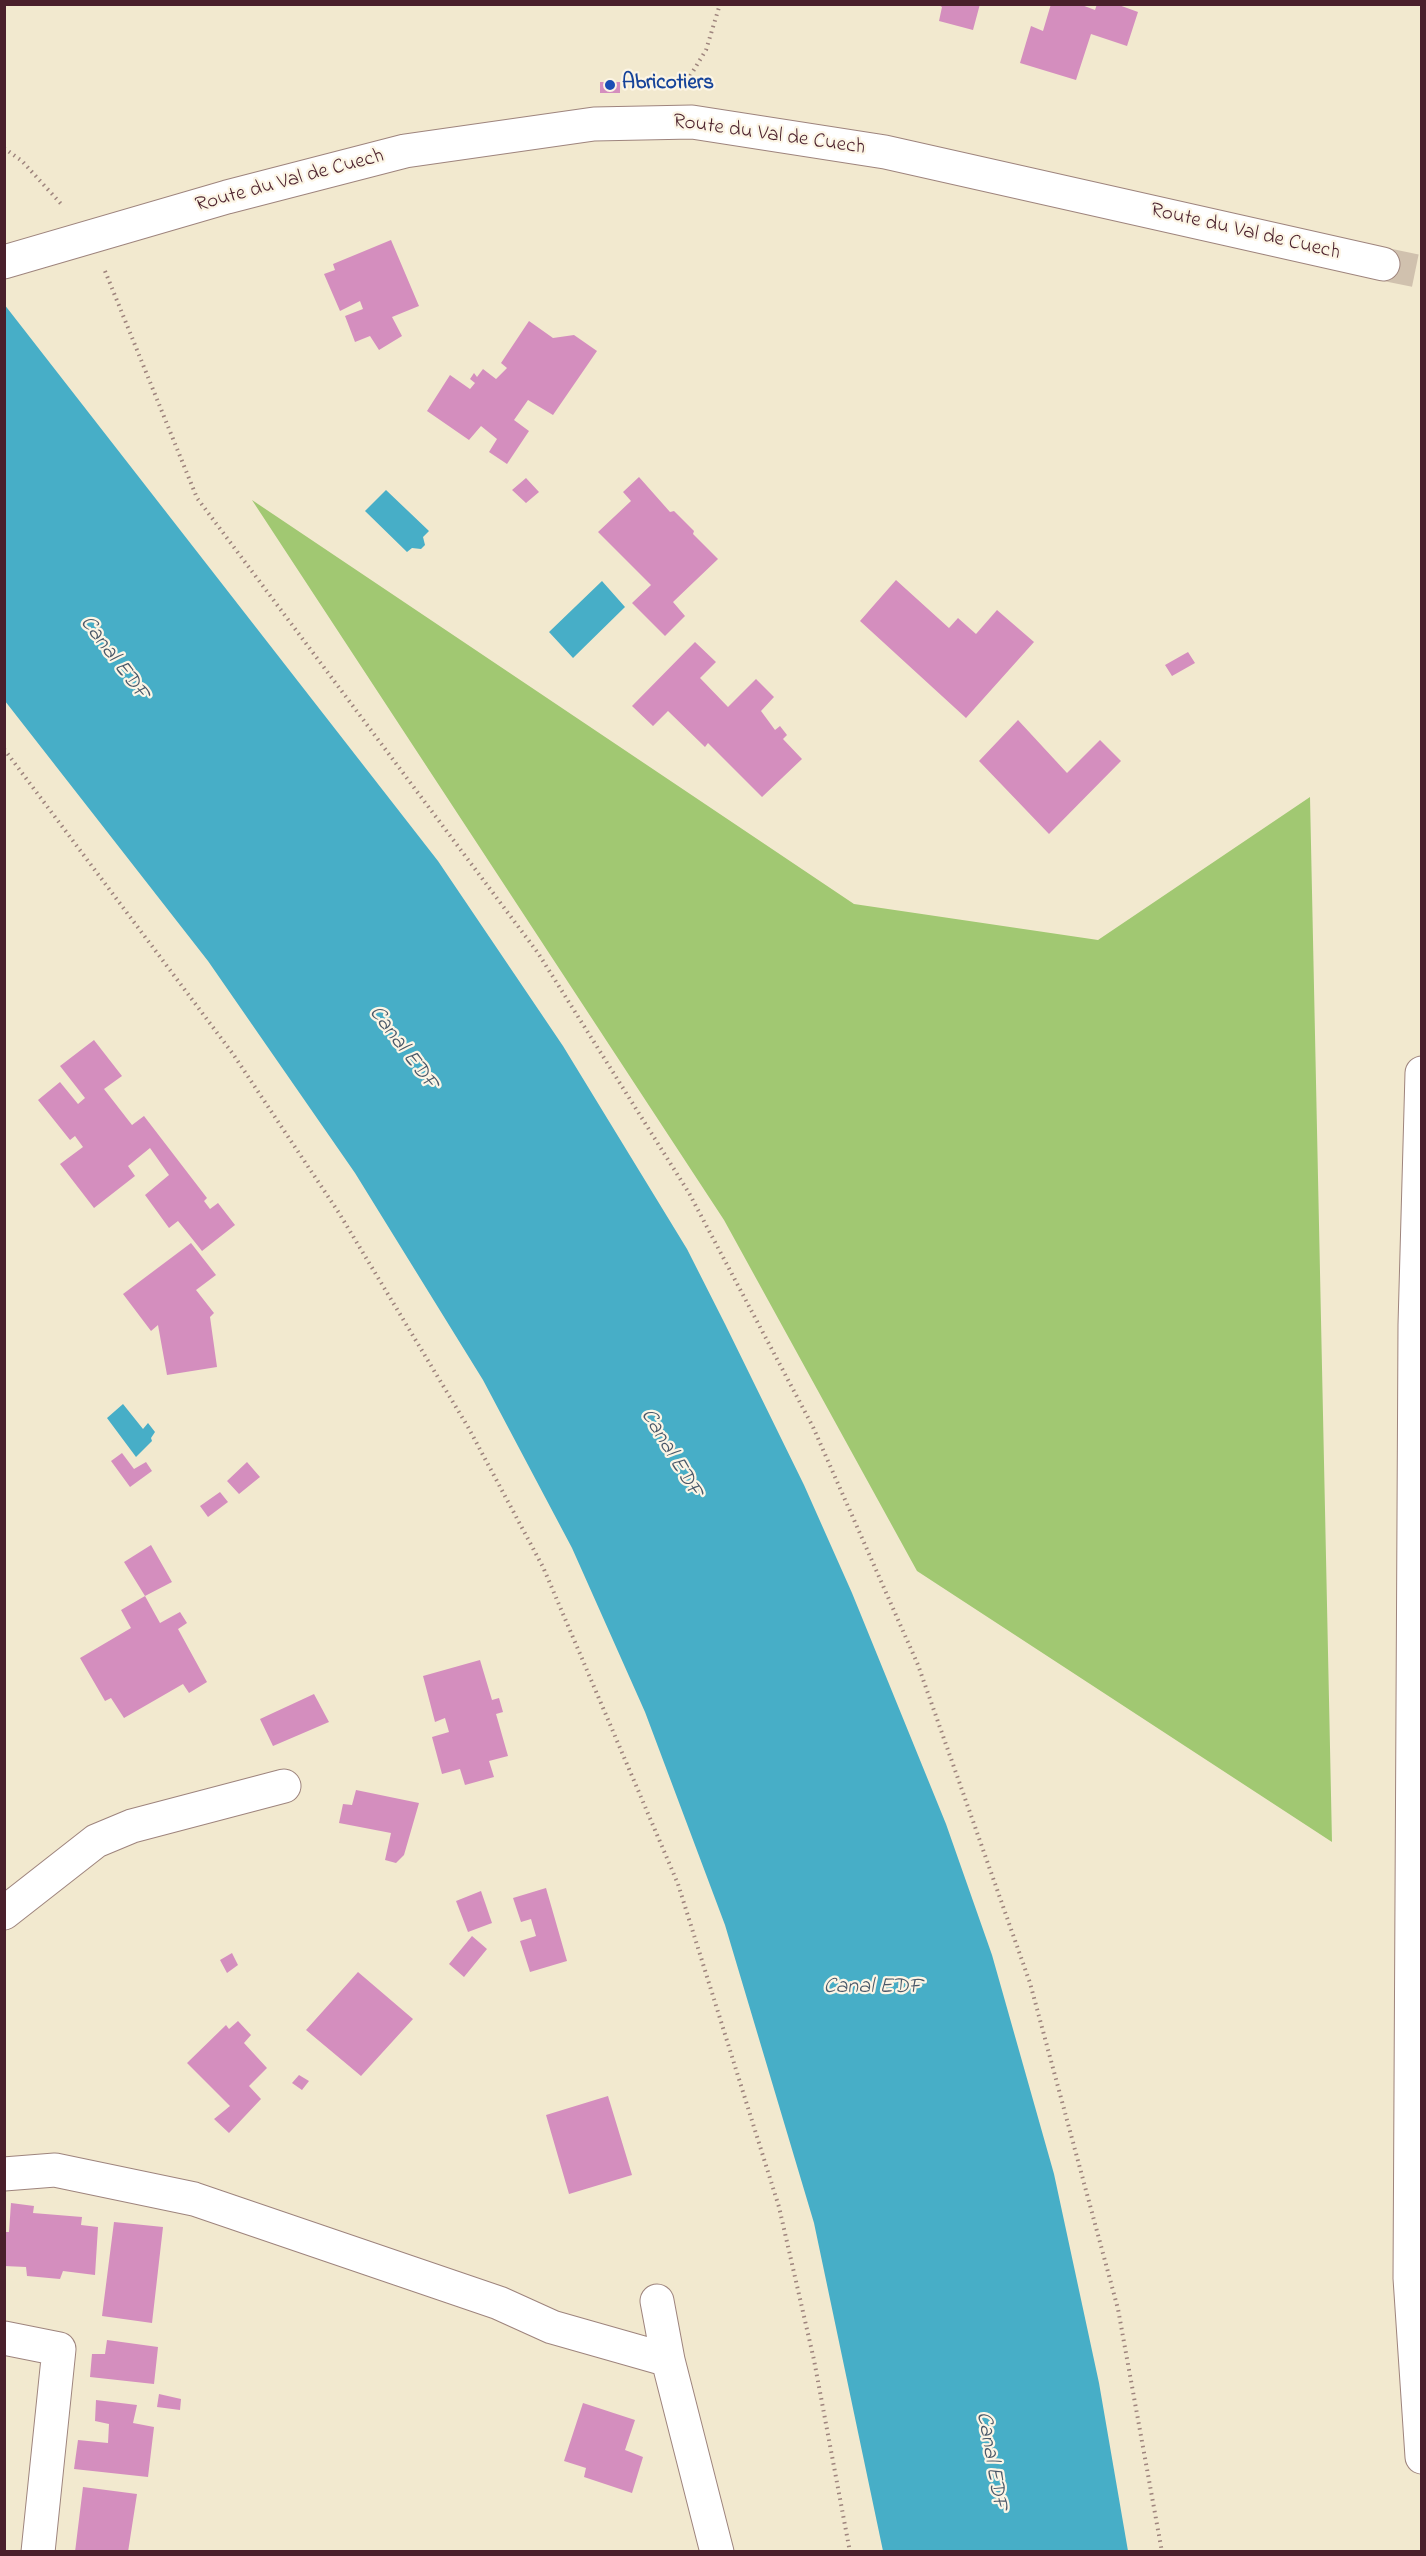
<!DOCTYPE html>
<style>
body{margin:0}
#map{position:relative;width:1426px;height:2556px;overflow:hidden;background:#f2e9cf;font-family:"Indie Flower",sans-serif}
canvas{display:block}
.frame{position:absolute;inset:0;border:6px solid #4a1f2b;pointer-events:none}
</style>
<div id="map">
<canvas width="1426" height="2556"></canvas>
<div class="frame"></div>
</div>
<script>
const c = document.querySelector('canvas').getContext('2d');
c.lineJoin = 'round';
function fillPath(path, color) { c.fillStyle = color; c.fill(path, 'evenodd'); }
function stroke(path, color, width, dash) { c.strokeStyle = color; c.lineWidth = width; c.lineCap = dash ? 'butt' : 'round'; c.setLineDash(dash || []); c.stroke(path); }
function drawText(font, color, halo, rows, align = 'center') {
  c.font = font + ' "Indie Flower",sans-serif'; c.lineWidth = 4.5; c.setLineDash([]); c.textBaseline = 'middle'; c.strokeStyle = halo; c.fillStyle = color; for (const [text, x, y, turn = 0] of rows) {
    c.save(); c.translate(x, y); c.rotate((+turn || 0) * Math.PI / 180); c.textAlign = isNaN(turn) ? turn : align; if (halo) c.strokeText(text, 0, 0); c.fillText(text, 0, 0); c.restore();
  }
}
fillPath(new Path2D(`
 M252,500l602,404 244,36 212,-143 22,1045 -415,-271 -193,-351z`), '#a1c872');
fillPath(new Path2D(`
 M4,304l434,557 125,185 124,203 38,75 79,161 48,108 94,231 46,131 62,219 45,209 29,168h-245l-69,-328 -89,-298 -80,-213 -73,-164 -89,-168 -128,-207 -147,-212 -203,-260z
 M386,490l43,41 -6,6 2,8 -4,4 -9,-1 -5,4 -42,-41z
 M602,581l23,26 -52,51 -24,-26z
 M123,1404l20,25 5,-6 7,9 -4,6 1,3 -16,16 -29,-39z`), '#47aec7');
fillPath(new Path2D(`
 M937,4h43l-7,26 -34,-9 3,-14z
 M1051,4h28l16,6 2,-6h19l22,8 -11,34 -36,-12 -15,46 -56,-17 11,-37 12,5z
 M600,82h20v11h-20z
 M391,240l28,66 -27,11 10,19 -23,14 -9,-14 -15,6 -10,-26 18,-7 -3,-8 -20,10 -16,-37 11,-4 -2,-6z
 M529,321l24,17 21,-3 23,16 -44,64 -25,-15 -14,20 15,11 -22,33 -18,-12 8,-13 -16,-13 -12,14 -42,-29 23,-36 20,14 5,-6 -5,-4 4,-6 3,4 6,-8 13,10 11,-11 -6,-5z
 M639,477l31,35 4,-1 20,20 -1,3 25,25 -45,43 12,14 -20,20 -33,-33 19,-18 -53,-53 33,-31 -8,-9z
 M526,478l13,14 -13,11 -14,-13z
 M896,580l53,48 9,-10 18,16 21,-24 37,32 -68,76 -106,-97z
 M695,642l21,20 -16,16 28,29 28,-28 18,18 -13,14 14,19 5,-4 7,9 -4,4 19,20 -40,38 -54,-54 -3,4 -37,-36 -15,15 -21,-20z
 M1188,652l7,11 -23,13 -7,-11z
 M1018,720l49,53 33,-33 21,21 -72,73 -70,-73z
 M94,1040l28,36 -18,13 28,36 12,-9 63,82 -3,3 6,8 8,-6 17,22 -33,26 -24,-30 -9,7 -24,-33 24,-20 -19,-27 -22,18 7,10 -41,32 -34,-44 23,-17 -8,-11 -5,4 -32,-40 22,-18 18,22 7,-6 -25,-32z
 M191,1243l25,32 -20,15 18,23 -4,4 7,50 -50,8 -9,-50 -7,6 -28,-37z
 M122,1453l12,16 12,-7 6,9 -22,16 -19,-26z
 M247,1462l13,15 -21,17 -12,-13z
 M220,1492l8,10 -20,15 -8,-11z
 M151,1545l21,37 -27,14 15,27 20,-11 7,11 -9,6 29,53 -18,11 -6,-9 -59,34 -13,-20 -6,3 -25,-43 51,-30 -10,-18 24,-14 -21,-34z
 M480,1660l12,40 7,-2 4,14 -7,2 12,42 -19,5 5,16 -29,8 -5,-16 -18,5 -10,-37 17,-5 -4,-14 -10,4 -12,-46z
 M314,1694l15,28 -56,24 -13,-27z
 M356,1790l63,13 -15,52 -8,8 -11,-3 6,-27 -52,-10 4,-19 9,1z
 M546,1888l21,73 -37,11 -10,-31 16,-5 -5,-17 -10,3 -8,-24z
 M481,1891l11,32 -24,9 -12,-31z
 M472,1936l15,13 -23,28 -15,-13z
 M232,1953l6,12 -11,8 -7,-13z
 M358,1972l55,47 -52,57 -55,-46z
 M238,2021l13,14 -7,8 23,25 -18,18 12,13 -32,34 -15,-14 16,-13 -43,-43 39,-38 3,4z
 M299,2075l10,6 -7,9 -10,-7z
 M608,2096l24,79 -63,19 -23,-79z
 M11,2203l23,3 -1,7 49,4 -1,8 17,2 -3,48 -32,-4 -3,8 -33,-3 -1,-9 -22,-1v-34h5z
 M114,2222l49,5 -11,96 -50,-7z
 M107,2340l51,7 -4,37 -64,-7 2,-23h13z
 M159,2394l22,5 -1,11 -23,-3z
 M96,2400l41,5 -4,18 21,4 -6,50 -74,-8 4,-29 30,3 1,-19 -14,-3z
 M583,2403l52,17 -10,30 18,7 -11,36 -48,-16 2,-9 -22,-7z
 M83,2487l54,7 -9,58h-53z`), '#d48ebe');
stroke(new Path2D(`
 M1383,264l39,8`), '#d0c1ae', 33, [33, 16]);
const minor = new Path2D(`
 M4,262l223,-65 178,-46 189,-27 98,-2 193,30 498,112
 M4,1913l92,-72 36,-15 152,-40
 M4,2174l51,-4 139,29 305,104 53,24 116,33
 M657,2301l11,59 49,192
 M4,2338l55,11 -21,203`);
const highway = new Path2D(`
 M1422,1073l-7,252 -5,953 12,179`);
stroke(minor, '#9e847d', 35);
stroke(highway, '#9e847d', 35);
stroke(new Path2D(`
 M684,86l22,-36 14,-46
 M4,148l18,13 41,45
 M105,271l92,227 341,455 151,240 124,234 105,238 112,318 88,326 44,243
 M4,749l229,305 106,159 129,214 75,140 135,317 101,323 35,153 36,192`), '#9e847d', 4, [1.5, 4.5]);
stroke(minor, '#fff', 33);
stroke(highway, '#fff', 33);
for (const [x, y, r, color] of [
 [610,85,6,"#1a4fb4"]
]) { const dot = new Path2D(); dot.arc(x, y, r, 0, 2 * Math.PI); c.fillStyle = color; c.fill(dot); stroke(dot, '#fcf5e5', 2); }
drawText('bold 21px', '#164399', '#fcf5e5', [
 ["Abricotiers",622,85]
], 'left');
drawText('21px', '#4a1f2b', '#fcf5e5', [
 ["Route du Val de Cuech",769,136,8],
 ["Route du Val de Cuech",290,182,-15],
 ["Route du Val de Cuech",1245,233,13]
]);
drawText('italic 22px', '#495869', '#fcf5e5', [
 ["Canal EDF",113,659,53],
 ["Canal EDF",402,1049,53],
 ["Canal EDF",670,1454,59],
 ["Canal EDF",873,1988],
 ["Canal EDF",990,2461,80]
]);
</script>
